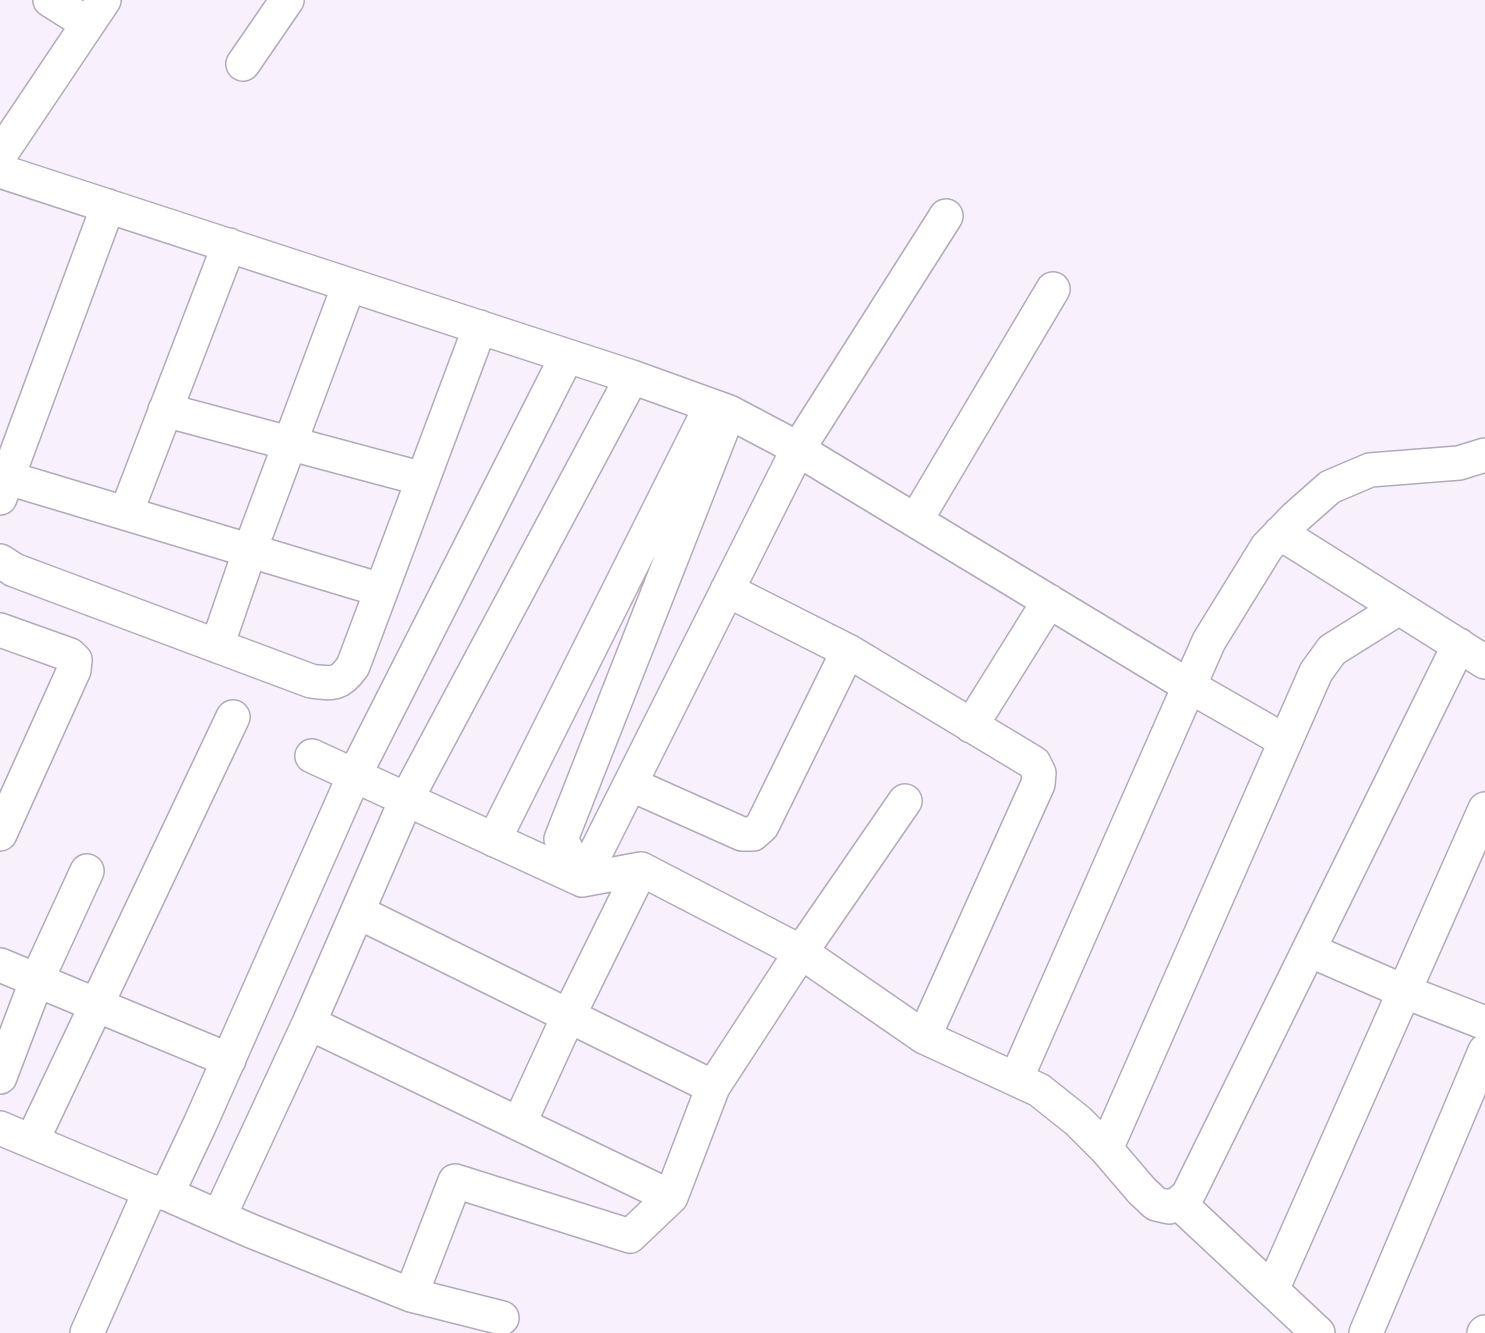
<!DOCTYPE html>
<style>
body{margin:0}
canvas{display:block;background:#f8f0fd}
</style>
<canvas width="1485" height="1333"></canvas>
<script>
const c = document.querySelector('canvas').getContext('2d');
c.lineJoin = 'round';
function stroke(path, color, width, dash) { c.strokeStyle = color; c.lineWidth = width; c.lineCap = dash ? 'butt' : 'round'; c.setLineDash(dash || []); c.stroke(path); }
const minor = new Path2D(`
 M50,0l38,24
 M243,64l44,-64
 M0,155l104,-155
 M0,171l632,206 97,35 53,28 407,246 96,55
 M165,410l258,69
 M8,478l373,112
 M0,498l108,-292
 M126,513l103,-268
 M916,520l137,-231
 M1280,533l205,129
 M0,561l14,9 297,111c22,3 29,4 42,-15l127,-339
 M727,590l121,61 186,112 5,10 -1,11 -114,253
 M0,630l70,25 5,5 -1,10 -74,164
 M217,646l33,-96 99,-265
 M971,726l78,-125
 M312,756l270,124 59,-11 160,83 123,85 115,53 39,31 28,28 36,42 14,13 13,3 10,-4 9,-8 271,-550
 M630,784l112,50h11l9,-8 86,-175
 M494,840l215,-430
 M582,880l216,-431 148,-233
 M582,880l-21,-41 168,-427
 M358,912l355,175
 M1309,950l94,41 82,32
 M0,965l229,95
 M309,1023l362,174
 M0,1077l36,-95 51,-111
 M1016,1079l193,-438 58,-94 29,-30 34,-30 40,-17 89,-7 26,-8
 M519,1124l50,-109 72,-146
 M0,1128l150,63 17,3 84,37 160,64 91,23
 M32,1141l201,-424
 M1106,1149l210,-477 16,-22 67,-42
 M167,1194l33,-70 154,-348 213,-420
 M1179,1203l139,130
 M219,1217l90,-194 97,-223 226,-423
 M1272,1290l213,-481
 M411,1295l44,-114 175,55 41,-39 42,-110 88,-135 104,-151
 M87,1333l63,-142
 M1366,1333l119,-282
 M1484,1333l1,-1`);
stroke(minor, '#b3aab9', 36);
stroke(minor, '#fff', 33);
</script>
